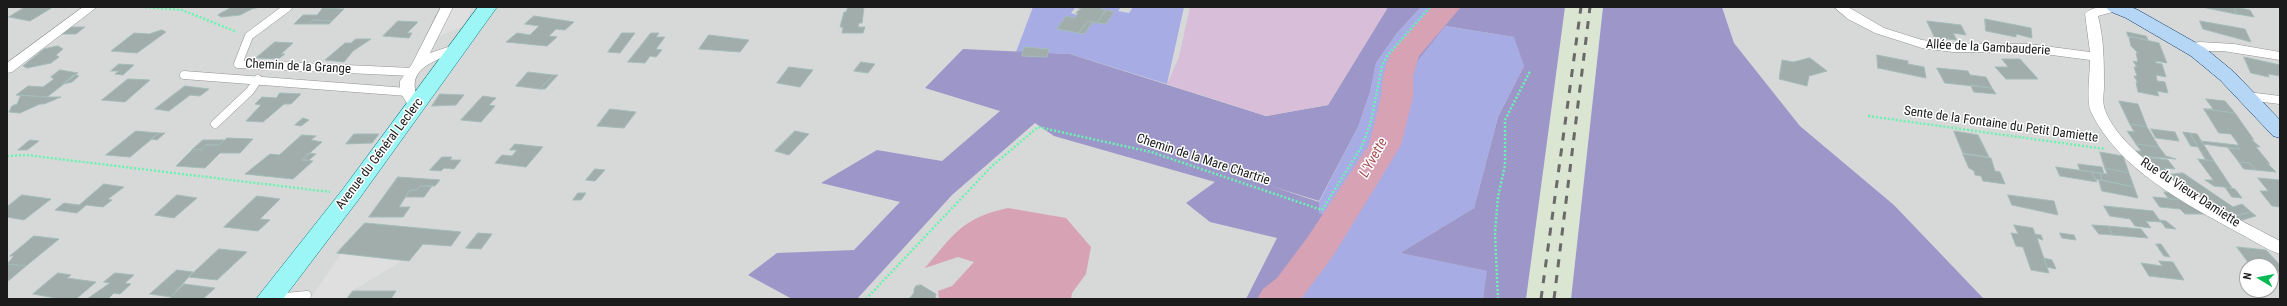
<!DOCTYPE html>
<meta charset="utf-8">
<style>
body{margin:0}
#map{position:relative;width:2287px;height:306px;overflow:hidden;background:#e0ebec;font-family:"Roboto Condensed",sans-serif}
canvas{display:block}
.frame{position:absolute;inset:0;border:8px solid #1b1b1b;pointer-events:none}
.north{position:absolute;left:2239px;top:258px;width:40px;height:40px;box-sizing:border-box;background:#fff;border:1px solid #a4a4a4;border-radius:50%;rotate:280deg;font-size:11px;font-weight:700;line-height:16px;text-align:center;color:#1b1b1b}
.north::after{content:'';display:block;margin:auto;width:14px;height:18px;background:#0abb55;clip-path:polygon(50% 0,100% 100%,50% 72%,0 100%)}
</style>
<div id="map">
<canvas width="2287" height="306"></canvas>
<div class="frame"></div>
<div class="north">N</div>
</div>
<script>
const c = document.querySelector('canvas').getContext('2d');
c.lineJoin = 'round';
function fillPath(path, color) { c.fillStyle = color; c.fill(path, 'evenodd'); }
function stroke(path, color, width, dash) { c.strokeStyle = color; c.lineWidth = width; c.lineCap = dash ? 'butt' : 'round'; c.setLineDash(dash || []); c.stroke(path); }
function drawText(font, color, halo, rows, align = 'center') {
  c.font = font + ' "Roboto Condensed",sans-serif'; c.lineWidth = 3; c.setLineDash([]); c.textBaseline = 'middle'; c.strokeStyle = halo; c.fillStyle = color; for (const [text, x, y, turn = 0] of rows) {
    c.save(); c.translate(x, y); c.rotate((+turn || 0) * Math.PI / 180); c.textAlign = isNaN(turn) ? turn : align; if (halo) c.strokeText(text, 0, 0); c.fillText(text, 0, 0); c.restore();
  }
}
fillPath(new Path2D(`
 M7,7h1558l-39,292h-1519z
 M1722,7h558v292h-296l-90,-94 -94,-79 -66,-83zM2247,266h24v24h-24z`), '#d7d9d8');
fillPath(new Path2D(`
 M1565,7h38l-32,292h-45z`), '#dae5d2');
fillPath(new Path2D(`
 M1033,7h50l-1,2 -7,-1 -4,5 6,2 -2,3 -9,-2 -8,13 26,5 9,-12 13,2 8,-12 -13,-3 1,-2h19l-3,4 11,2 4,-6h51l-17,77 -97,-30 -22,-1 1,-4 -25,-2 -1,5h-7z
 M1421,7h26l-49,69 -1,21 -12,48 -46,72 -20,-4v-11l39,-75 12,-35 6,-29 21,-30z
 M1444,26l71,11 9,29 -26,51 -24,91 -74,45 88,18 -5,28h-183l22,-28 26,-55 42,-66 23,-83z`), '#a8ace4');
fillPath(new Path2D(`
 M1388,7h33l-24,26 -21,30 -6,29 -12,35 -39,74 -51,-16 51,17v11l20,4 46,-72 12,-48 1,-21 7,-22 42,-47h118l-39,292h-43l4,-28 -87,-18 74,-45 24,-91 26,-51 -10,-29 -69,-11 -32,41 -23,83 -42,66 -26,55 -22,28h-54l31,-61 -67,-16 -24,-19 29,-21 -161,-46 -19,-13 -83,72 -95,104h-65l-44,-24 29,-22 77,-3 46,-48 -79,-19 56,-33 65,11 58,-50 -75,-23 38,-39 107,5 196,62 62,-11z
 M1603,7h119l12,36 66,83 94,79 90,94h-413z`), '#9d97c9');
fillPath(new Path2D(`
 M1190,7h198l-60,98 -62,11 -99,-32 12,-27z`), '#d8bed9');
fillPath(new Path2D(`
 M452,7h20l-8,19 -25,10z
 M341,254l61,7 -52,31 -5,7h-35z`), '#dfdfdf');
fillPath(new Path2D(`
 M1008,208l58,10 25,29 -5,27 -14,19 -1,6h-132l-1,-8 14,-5 22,-24 -16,-5 -33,11c29,-34 37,-50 83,-60z`), '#d8a2b5');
fillPath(new Path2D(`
 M1432,7h29l-42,49 -6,20v21l-12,48 -68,111 -30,40 -3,3h-43l6,-10 14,-11 30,-40 62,-93 12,-48 2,-21 7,-22z`), '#d8a2b5');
const building = new Path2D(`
 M25,7h28l-23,14 -21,-4z
 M232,7h28l-8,2 -12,6 -19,2 -3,-2z
 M848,7h16l-2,16h-3l-1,4h7l-2,6h-21l1,-6h-3l4,-15h2z
 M1083,7h19l-1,2 5,1 -9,13 -9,-2 -9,12 -22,-4 9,-13 9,2 3,-5h-2z
 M2202,7h32l3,7z
 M2234,7l16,3 4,7 -17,-3z
 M323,8l21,1 -12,12 -19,-1 -4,4h-15l9,-9h14z
 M1106,10l8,2 -8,12 -9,-1z
 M534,16l40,6 -9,8 -9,-1 -7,7 8,1 -10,9 -41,-4 11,-9 13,2 9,-9 -14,-2z
 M1985,19l46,9 1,10 -16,-4v3l-30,-6z
 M313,20l19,1 -3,3h-20z
 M398,21l20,1 -11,11h5l-3,5 -26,-2z
 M1088,21l5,1 -9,12 -5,-1z
 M1927,21l34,4 5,10 -13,-2 4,7 -22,-2z
 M2200,21l45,8 6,13 -48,-13z
 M71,27h14l-9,7h-13z
 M162,30l4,2 -29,21 -26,-2 23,-18 15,1z
 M2127,32l19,4 2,4 -20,-4z
 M622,33h13l-15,20 -12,-1z
 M651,33h8l-3,4h9l-9,12 6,1 -6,7 -6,-1 -5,7 -17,-1z
 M709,35l40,5 -9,12 -41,-3z
 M2128,36l31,7 8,20 -11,-2v2l6,1 4,13 -10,-2 1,6 8,1 3,11 -11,-2 2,5 -21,-4 -2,-10 2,1 -4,-7h3l-3,-9h3l-4,-6 5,1 -2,-9h2l-7,-7 -2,-9 2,1z
 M356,39h15l-18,12 -9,11 -19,-2 20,-17h6z
 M275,42l18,1 -12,11h4l-7,5 -22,-1z
 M58,46l5,3 -7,6 3,2 -8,6 -24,5 -4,-2 21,-17z
 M1024,47l25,2 -2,8 -25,-1z
 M1877,55l31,6v3l16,3 2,11 -48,-10z
 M2244,57l36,8v11l-12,-2 1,3 -18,-4z
 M1810,58l17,13 -18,5 -2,10 -28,-7 3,-19 11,2z
 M2002,59h18l18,20h-32l-11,-12h13z
 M861,62l14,2 -7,9 -14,-2z
 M119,64l15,1 -11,10 -8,-1 4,-3h-8z
 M789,67l24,3 -13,17 -23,-4z
 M1937,68l31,3 2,4 16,2 6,11 -47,-5z
 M60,70l18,3 -31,24 -31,-2 12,-9 15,1 11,-8 -3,-2z
 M528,72l25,3 -13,14 -24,-3z
 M74,75l5,1 -7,6 -9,2z
 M553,75h5l-13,14h-5z
 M128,79l22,1 -25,22 -23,-2z
 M1971,85l21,3 4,6 -22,-2z
 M185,86l24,3 -9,7 -10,-1 -21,16 -14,-2z
 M280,93l21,1 -10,10h-7l-21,18 -17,-1 15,-16 -6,-1 7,-7 14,1z
 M440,94l24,1 -8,10 -24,1z
 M21,95l26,2h14l-17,7h-4l-20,9 -11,-1 3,-6 5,-2z
 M483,96l13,2 -7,7 6,1 -14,16 -20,-2z
 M2206,99l19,2 10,12 -31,-4h9z
 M2119,101l19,3 9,23 -17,-3z
 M610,109l26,3 -12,16 -27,-2z
 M2204,109l31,4 19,27 -3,-1 9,8h-4l14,17 -3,-1 9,9 -21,-2 -5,-7 -11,-1 -11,-14 12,1 -4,-4h3l-8,-11 -12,-1z
 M303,118l6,2 -8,6 -6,-1z
 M2130,124l17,3 12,20 -23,-3 -9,-13 7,1z
 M2151,129l24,3 4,9 -23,-3z
 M136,131l23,2 -29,24 -24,-2z
 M795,131l14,3 -20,21 -14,-4z
 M1954,131l24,4 11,22 -26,-4z
 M2183,132l7,1 8,14 -7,-1z
 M159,133h6l-8,7 -6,-1z
 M2190,133l7,1 17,27 -8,-1z
 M354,134h25l-7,9 -26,1z
 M302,135l14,1 -5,4 11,2 -20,18 11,1 -20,18 -48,-5 25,-20 9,1z
 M227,138l26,1 -13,14h-20l-15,15 -29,-2 17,-17 8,1 5,-5h13z
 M30,140l9,1 -12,9h-9z
 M203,140h21l-5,5h-13l-5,5 -8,-1z
 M2201,141l35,4 4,4 -37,-5z
 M515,144l28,3 -17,20 -31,-4 7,-8 10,1 5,-6h-7z
 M2136,144l23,3 7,9 10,3 -37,-3 -3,-5h5z
 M2100,152l23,4 6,17 -24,-5z
 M309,153l7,1 -7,6h-7z
 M1963,154l28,4 4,13 5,1 5,12 -22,-3 -2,-5 -6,-1 -1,-4 -5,-3z
 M2138,156l30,4 7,9 -11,-1 2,2h-10z
 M442,157h10l-2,3h11l-7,9 -10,-1 -3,3 -11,-1z
 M2198,159l16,2 18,27 -18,-2 -9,-6h8z
 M2239,162l11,1 5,7 -11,-1z
 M2078,164l24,3 2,7 -24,-4z
 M2056,167l36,5 5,10 -37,-6z
 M2105,168l24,5 5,14 -32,-7 -2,-7 7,1z
 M595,169l10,1 -10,11 -9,-1z
 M2092,172l8,1 2,7 -7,-1z
 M2183,173l50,34 9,-3 9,8 -18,5 -9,-6 -2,1 -55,-37z
 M398,177l42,3 -5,6h-15l-3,4h-7l-11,17h11l-7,10h-34z
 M2258,178l22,2v27l-8,-1 -12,-15h8z
 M2099,180l35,7 4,11 -36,-7z
 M104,184l20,3 -16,12 4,1 -9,7 -17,-2 -9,8 -22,-3 9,-7 15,2z
 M420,186h12l-8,11h-19l5,-7h7z
 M2225,187l10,2 7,9 -10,-1z
 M2164,192l13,1 10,7 -18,-1z
 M578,193h8l-5,7h-8z
 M22,195l29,4 -27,21 -17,-3v-10z
 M177,195l20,3 -23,20 -19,-3z
 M2008,195l46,6 4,14 -46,-10z
 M257,196l23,3 -20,20 10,1 -12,11 -34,-4z
 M2153,197l34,3 21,14h-23l-5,-5 -20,-2z
 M2104,206l49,5 8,11 -15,-1 5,7 -16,-2 -5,-7 -20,-3z
 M2251,212l5,4 -17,5 -6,-4z
 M2160,220l6,1 10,8 -10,-1z
 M365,223l96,9 -10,14 -28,-2 -14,17 -72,-8z
 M2014,225l19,3 2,6 6,1 2,5 -6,-2 12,35 -18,-3 -8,-23 -7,-1 -5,-13 7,1z
 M2092,225l16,1 5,9 -14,-1z
 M2108,226l33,3 7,9 -35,-3z
 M478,233l14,1 -11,15 -15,-1z
 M2060,233l14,2 2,5 -14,-2z
 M34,236l25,3 -33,27 -19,-2 7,-8h-4z
 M2156,244h5l9,13 -6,-1z
 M2237,247l29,3 14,15v7l-9,-1v-5h-20z
 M219,249l28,3 -30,28 -28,-3z
 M2044,258l8,2 4,9 -9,-2z
 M2159,261l14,1 11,18 -35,-4 -8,-13 21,3z
 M7,264l19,2 -19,16z
 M177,270l16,2 -22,25 -21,-3z
 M58,273l13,2 -4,3 29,4 -20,17h-15l-28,-5z
 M115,273l19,2 -9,8 6,1 -11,10 -6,-1 -6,6h-21l23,-16 -6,-1z
 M184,284l31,4 -12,11h-34z
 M921,285l15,9 -1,5h-26l5,-6v-4l2,-3z
 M353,291h43l-5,8h-44z`);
fillPath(building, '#a0adab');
stroke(building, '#a4bcb9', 1);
const lane = new Path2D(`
 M288,7l-39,29 -11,28 174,8
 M184,75l223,17
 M2247,96l33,4
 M215,124l35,-33 8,-12
 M274,298l33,-3`);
const street = new Path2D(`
 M83,7h14l-85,65 -5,1v-10z
 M441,7h12l-23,46 30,-10 7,4 -2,3c-30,10 -67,19 -42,57l-7,4 -5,-1 -11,-18v-11l12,-17z
 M1834,7h14l36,21 38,12 31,4h76l61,8 -5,-38c7,-9 26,-7 36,-7l-1,3 -22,6c6,23 6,46 6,70 0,7 -2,16 1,24 20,54 126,105 175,131v13c-15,-5 -29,-15 -43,-22 -53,-29 -119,-63 -146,-120 -5,-11 -1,-39 -1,-52l-61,-8h-76l-31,-4 -47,-15 -27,-14z
 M2200,42l34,2 46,8v8l-57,-9h-35l-7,-4 2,-3z`);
const secondary = new Path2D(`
 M2106,7h25l7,3 67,38 29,24 46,48v18l-7,-2 -53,-56 -29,-24 -65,-38 -17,-7z`);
const primary = new Path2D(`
 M478,7h19l-138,192 -76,100h-27l87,-110z`);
stroke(lane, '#929292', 9);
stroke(street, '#929292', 1);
stroke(secondary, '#0a3769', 1);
stroke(primary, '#087e89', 1);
stroke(new Path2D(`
 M145,7l37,3 55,22
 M1868,116l237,33
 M7,156l19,-1 304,37
 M866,299l125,-132 47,-40 113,25 171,58 40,-64 9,-25 11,-55 5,-10 43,-49
 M1498,299l-3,-66 3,-36 7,-32v-45l25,-49`), '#6bf2b2', 2.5, [2, 2]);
stroke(lane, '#fff', 8);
fillPath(street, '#fff');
fillPath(secondary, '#b5d7f5');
fillPath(primary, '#9bf6f5');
stroke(new Path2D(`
 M1541,299l40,-292
 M1554,299l36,-292`), '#696969', 3, [8, 8]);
drawText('13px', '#1b1b1b', '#fff', [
 ["Allée de la Gambauderie",1988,48,3],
 ["Chemin de la Grange",298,67,3],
 ["Sente de la Fontaine du Petit Damiette",2001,125,8],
 ["Avenue du Général Leclerc",380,154,-53],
 ["Chemin de la Mare Chartrie",1203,160,18],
 ["Rue du Vieux Damiette",2190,193,33]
]);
drawText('italic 14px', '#a44d54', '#fff', [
 ["L'Yvette",1374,158,-61]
]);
</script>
